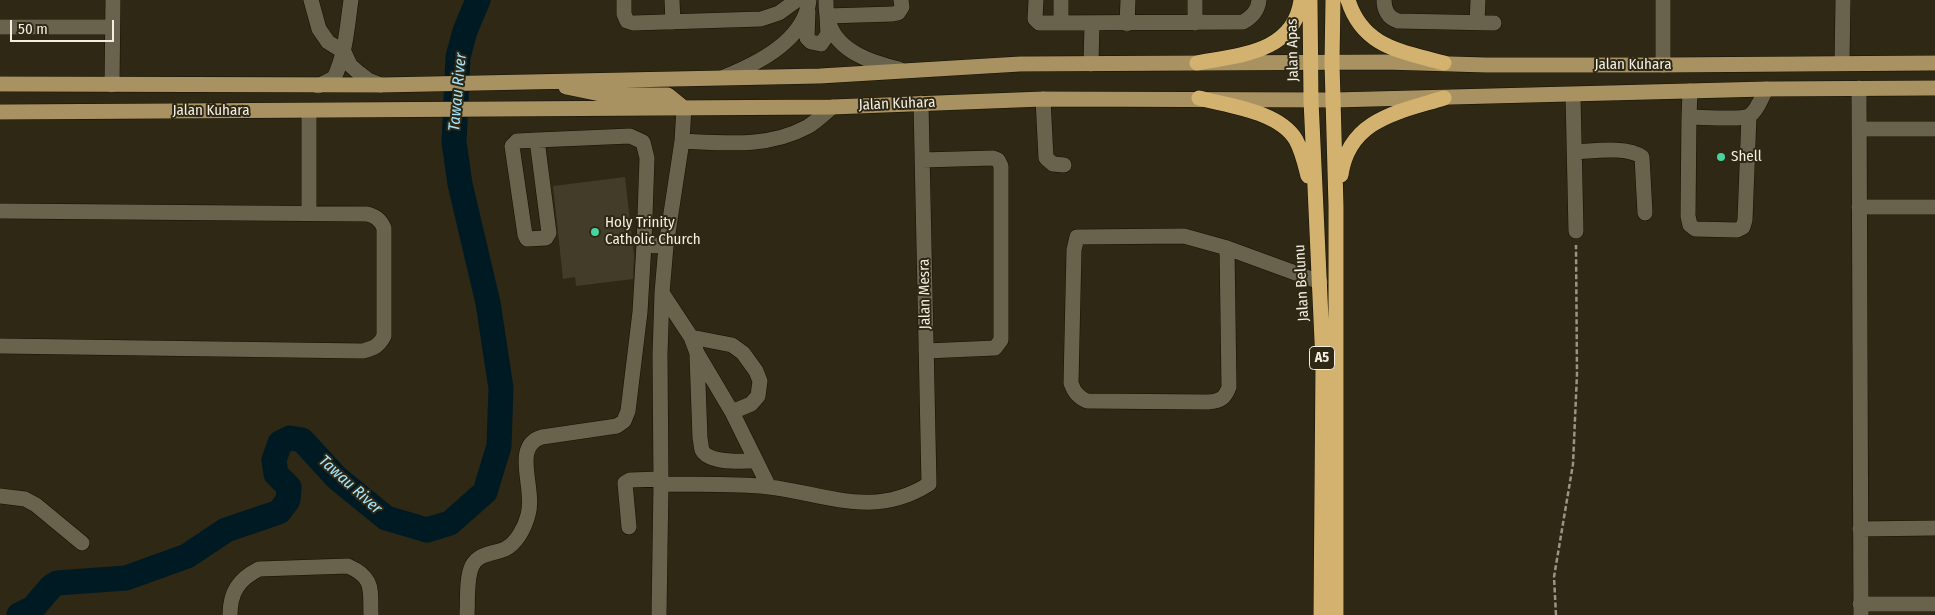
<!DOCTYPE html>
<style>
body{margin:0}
#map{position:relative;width:1935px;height:615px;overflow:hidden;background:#2e2815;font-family:"Fira Sans Condensed",sans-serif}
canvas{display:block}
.scale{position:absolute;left:10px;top:20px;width:104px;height:22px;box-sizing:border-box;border:2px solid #f2eee2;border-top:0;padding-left:6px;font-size:15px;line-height:18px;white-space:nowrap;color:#f2eee2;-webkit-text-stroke:4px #2e2815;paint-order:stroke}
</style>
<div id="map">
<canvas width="1935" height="615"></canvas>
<div class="scale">50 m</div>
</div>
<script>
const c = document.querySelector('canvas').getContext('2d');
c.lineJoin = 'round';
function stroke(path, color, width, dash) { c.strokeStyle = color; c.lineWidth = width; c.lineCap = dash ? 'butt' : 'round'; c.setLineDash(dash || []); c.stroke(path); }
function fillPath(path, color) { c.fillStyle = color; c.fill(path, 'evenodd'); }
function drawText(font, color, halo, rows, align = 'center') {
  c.font = font + ' "Fira Sans Condensed",sans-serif'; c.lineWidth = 4; c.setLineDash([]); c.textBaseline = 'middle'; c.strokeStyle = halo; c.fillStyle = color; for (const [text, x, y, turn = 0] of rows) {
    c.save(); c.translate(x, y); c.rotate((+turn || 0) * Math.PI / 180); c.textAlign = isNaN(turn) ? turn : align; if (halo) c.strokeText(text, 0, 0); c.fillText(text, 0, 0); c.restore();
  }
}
stroke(new Path2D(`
 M19,615l14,-7 18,-21 6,-4 69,-5 61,-22 39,-26 53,-18 9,-12 1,-13 -13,-13 -2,-14 6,-17 10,-5 12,2 35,38 49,40 41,12 23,-7 35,-31 14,-46 2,-58 -13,-85 -28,-119 -6,-42 4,-85 7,-26 13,-31`), '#001a23', 25);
fillPath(new Path2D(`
 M625,177l9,79 -1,23 -57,7 -1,-9 -12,2 -10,-93z`), '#433c29');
const minor = new Path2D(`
 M311,0l8,29 9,13 16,10 6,13 9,8 9,7 13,5
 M624,0v14l3,7 6,2 128,-4 18,-6 18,-13
 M672,0l1,22
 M826,0c0,8 0,16 3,23 9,29 44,40 70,46
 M1036,0l-1,19 4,4 204,-1c9,-5 15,-11 16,-22
 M1384,0c0,10 4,18 14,21l96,2
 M1663,0v65
 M808,11l-1,27 4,4 10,2 7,-10 -1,-18 66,-2 5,-1 4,-6 -1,-7
 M1477,22l1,-22
 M1061,23v-23
 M1195,23v-23
 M1127,24l1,-24
 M0,27h112
 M1842,63l1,-63
 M1091,64l1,-41
 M724,77c33,-13 81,-37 85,-77
 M112,85l1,-85
 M318,86l16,-8c12,-25 13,-51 17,-78
 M1859,88l2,527
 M1690,91l-1,26c12,0 52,3 60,-1 8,-5 13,-19 17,-27
 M1573,95l3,136
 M1043,99l3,59 7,6 11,1
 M309,111v102
 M1689,117l-1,99 2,9 5,4 42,1 6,-3 2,-7 4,-104
 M1859,129h76
 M537,140l12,93 -3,5 -19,1 -2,-4 -13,-89 5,-5z
 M537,140l93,-4 13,6 4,16 -3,86
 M682,141c43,2 86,7 125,-14 9,-5 17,-13 25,-20
 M1575,152c18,-1 53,-6 67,5l3,56
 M922,160l71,-2 5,2 3,6v174l-6,8 -69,3
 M1859,207h76
 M0,211l367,3c8,2 13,5 17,14v108c-5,10 -10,12 -21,15l-363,-5
 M1227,248l2,139c-4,11 -8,14 -21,15l-121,-1c-9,-4 -13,-9 -16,-18l3,-133 3,-13 107,-1 43,12 93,34
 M662,293l29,44 6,16 35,59 37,75
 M691,337l41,8 11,8 13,18 4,10 -2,15 -7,8 -19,8
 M697,356l3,82c1,4 1,9 2,12 7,14 40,11 54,11
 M661,484c36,1 72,-1 108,3 57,7 105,32 160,-3l-8,-381
 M0,496l25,3 11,6 46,38
 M629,527l-4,-44 5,-3 31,-1
 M1860,529l75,-1
 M1860,604h75
 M230,615c0,-23 9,-36 29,-46l89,-3c27,12 22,24 23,49
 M467,615c1,-15 -1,-36 5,-49 6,-13 21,-12 33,-17 12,-6 20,-22 23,-34 8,-26 -17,-69 14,-78l75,-11 7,-5 4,-10 12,-99 4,-68 22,2
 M659,615l2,-131 -1,-129 2,-62 4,-47 16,-105 2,-33`);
const major = new Path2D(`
 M0,84l381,1 439,-9 200,-12 365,-2 101,3h177l272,-2
 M566,87l39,8h63l16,13
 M0,112l832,-5 211,-8 291,1 432,-11 169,-1`);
const highway = new Path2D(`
 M1310,0l1,100 12,263 -2,252
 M1333,0l-1,63 4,143v409
 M1348,0c15,48 54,51 96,63
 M1197,63c42,-8 97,-10 104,-63
 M1199,98c29,8 80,13 97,42 6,11 9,24 12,36
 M1341,175c8,-56 58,-63 103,-77`);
stroke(minor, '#161101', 16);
stroke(major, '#161101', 16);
stroke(highway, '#161101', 16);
stroke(new Path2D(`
 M1556,615l-2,-38 19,-113 4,-90 -1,-129`), '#999585', 2.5, [5, 2.5]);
stroke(minor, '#69624d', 15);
stroke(major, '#a99262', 15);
stroke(highway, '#d3b270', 15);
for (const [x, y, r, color] of [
 [1721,157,5,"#47d49e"],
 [595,232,5,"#47d49e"]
]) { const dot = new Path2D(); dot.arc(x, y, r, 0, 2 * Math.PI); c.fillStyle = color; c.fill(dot); stroke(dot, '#2e2815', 2); }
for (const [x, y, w] of [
 [1322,358,25]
]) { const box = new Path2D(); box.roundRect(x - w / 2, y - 11.5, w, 23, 4); c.fillStyle = '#2e2815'; c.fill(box); stroke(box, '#f2eee2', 1); }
drawText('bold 14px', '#f2eee2', null, [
 ["A5",1322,358]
]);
drawText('15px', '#f2eee2', '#2e2815', [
 ["Jalan Apas",1293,50,-91],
 ["Jalan Kuhara",1633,65],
 ["Jalan Kuhara",897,104,-2],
 ["Jalan Kuhara",211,111],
 ["Jalan Belunu",1302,283,-93],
 ["Jalan Mesra",925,294,-91]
]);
drawText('15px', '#f2eee2', '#2e2815', [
 ["Shell",1731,157],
 ["Holy Trinity",605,223],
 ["Catholic Church",605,240]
], 'left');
drawText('italic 16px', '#a4e7fe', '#2e2815', [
 ["Tawau River",458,92,-85],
 ["Tawau River",350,485,42]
]);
</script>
